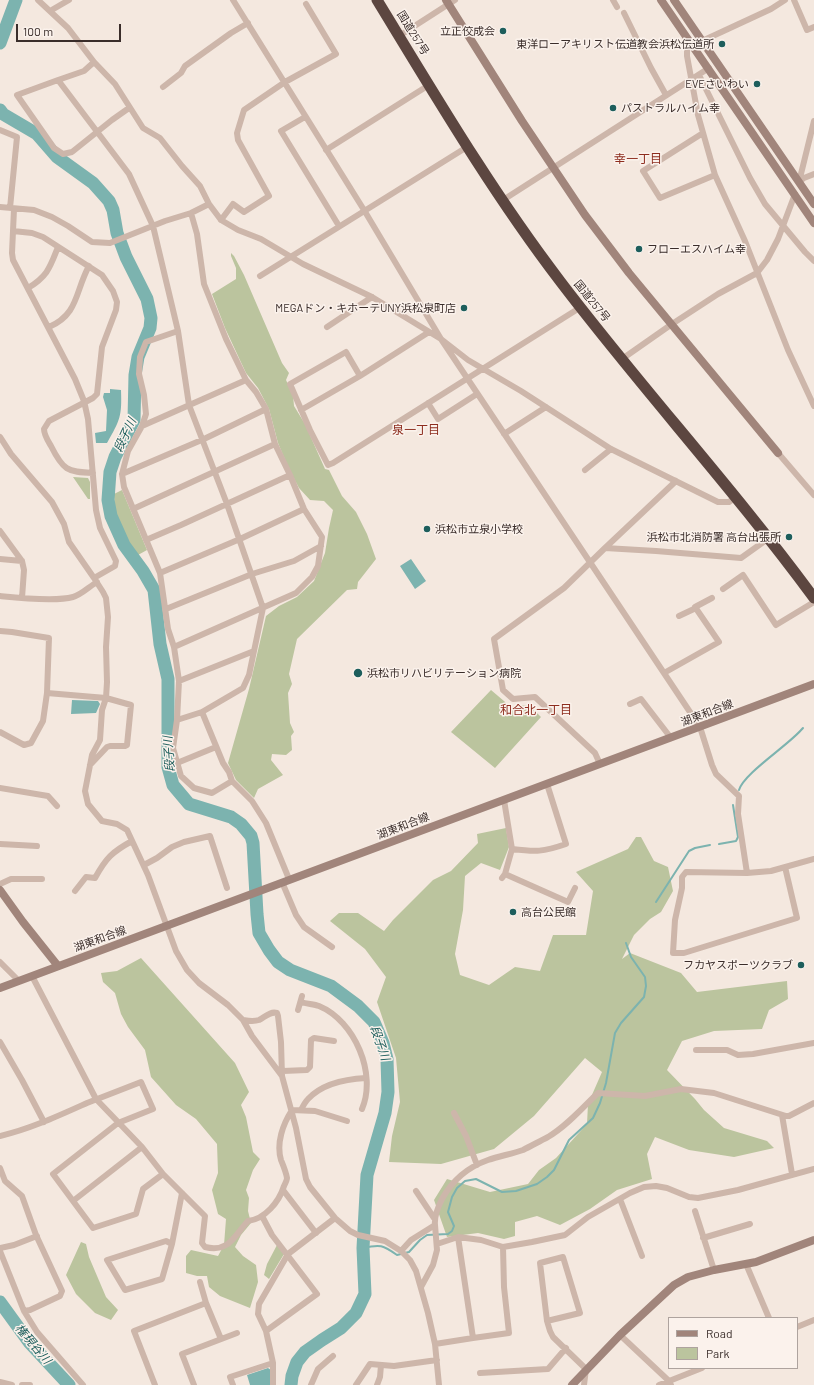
<!DOCTYPE html>
<meta charset="utf-8">
<style>
body{margin:0}
#map{position:relative;width:814px;height:1385px;overflow:hidden;background:#f4e8df;font-family:Barlow,sans-serif}
canvas{display:block}
.legend{position:absolute;left:668px;top:1317px;width:130px;height:52px;box-sizing:border-box;background:#fbf2ec;border:1px solid #aea39e;margin:0;padding:5px 7px;list-style:none;font-size:12px;color:#3a2d2a}
.legend li{display:flex;align-items:center;gap:8px;height:20px}
.legend b{width:20px;border:1px solid #aea39e}
.scale{position:absolute;left:16px;top:24px;width:105px;height:18px;box-sizing:border-box;border:2px solid #3a2d2a;border-top:0;padding-left:5px;font-size:12px;line-height:14px;white-space:nowrap;color:#3a2d2a;-webkit-text-stroke:3px #fbf2ec;paint-order:stroke}
</style>
<div id="map">
<canvas width="814" height="1385"></canvas>
<ul class="legend">
<li><b style="height:5px;background:#a1857b"></b>Road</li>
<li><b style="height:11px;background:#bbc49e"></b>Park</li>
</ul>
<div class="scale">100 m</div>
</div>
<script>
const c = document.querySelector('canvas').getContext('2d');
c.lineJoin = 'round';
function fillPath(path, color) { c.fillStyle = color; c.fill(path, 'evenodd'); }
function stroke(path, color, width, dash) { c.strokeStyle = color; c.lineWidth = width; c.lineCap = dash ? 'butt' : 'round'; c.setLineDash(dash || []); c.stroke(path); }
function drawText(font, color, halo, rows, align = 'center') {
  c.font = font + ' Barlow,"Noto Sans JP",sans-serif'; c.lineWidth = 3; c.setLineDash([]); c.textBaseline = 'middle'; c.strokeStyle = halo; c.fillStyle = color; for (const [text, x, y, turn = 0] of rows) {
    c.save(); c.translate(x, y); c.rotate((+turn || 0) * Math.PI / 180); c.textAlign = isNaN(turn) ? turn : align; if (halo) c.strokeText(text, 0, 0); c.fillText(text, 0, 0); c.restore();
  }
}
fillPath(new Path2D(`
 M231,253l3,3 10,19 38,88 7,10 -3,7 7,15 1,11 11,18 20,45 4,1 13,26 14,16 11,22 9,25 -18,23 -1,7 -10,1 -50,49 -8,35 3,10 -4,9 2,30 4,9 -3,4 1,14 -6,5 -14,-1 -1,6 12,15 -25,14 -4,9 -18,-18 -8,-17 21,-74 17,-73 13,-10 18,-9 17,-16 11,-28 4,-25 4,-18 -9,-9 -14,-1 -11,-12 -10,-19 -11,-26 -9,-34 -11,-21 -12,-15 -21,-45 -13,-34 24,-15v-11l-5,-12z
 M73,477l15,1 2,4v17h-2z
 M122,490l25,60 -9,5c-16,-16 -24,-39 -24,-61z
 M491,690l20,17 18,-2 12,12 -46,51 -44,-36z
 M506,828l3,19 -9,23 -19,-7 -16,13 -2,34 -8,44 5,21 29,10 26,-18 25,4 13,-36h33l7,-44 -17,-19 52,-23 8,-12h5l13,24 14,6 5,24 -12,21 -11,7 -16,16 -12,24 8,-6 51,20 16,19 90,-11 1,18 -19,11 -7,19 -48,2 -32,10 -15,29 28,29 9,11 20,18 43,13 7,7 -40,9 -45,-7 -34,-13 -8,17 5,25 -35,11 -27,19 -30,16 -23,-9 -22,6v14l-11,3 -26,-6 -31,4 -13,-37 13,-21 43,13 38,-8 11,-14 17,-12 31,-34 1,-20 14,-32 -17,-14 -51,58 -40,33 -53,15 -52,-2 3,-26 8,-34 -4,-44 -19,-56 9,-25 -21,-28 -35,-28 9,-8h19l26,18 9,-11 40,-40 18,-9 27,-28 -1,-9z
 M141,958l94,105 14,29 -8,13 5,12 7,35 7,7 -7,11 -7,20 3,8 -1,13 3,12 -10,12 -6,12 8,9 13,9 2,17 -8,26 -30,-12 -11,-9 -2,-11h-10l-11,-3v-17l5,-6 27,6 6,-11 2,-26 -8,-5 -6,-24 6,-17 -1,-29 -21,-25 -20,-14 -25,-28 -6,-27 -17,-23 -7,-13 -6,-21 -12,-11 -2,-9 16,-2z
 M81,1242l5,2 3,13 17,40 12,13 -7,10 -16,-7 -19,-19 -10,-19z
 M277,1245l7,9 -15,25 -5,-4 3,-11z`), '#bbc49e');
fillPath(new Path2D(`
 M110,389l11,1c1,27 -1,30 -14,53h-11l-1,-10 11,-2 1,-21 -4,-13 1,-4h6z
 M411,559l15,22 -11,8 -15,-23z
 M72,700l26,1 2,3 -4,9 -25,1z
 M268,1368l3,2 -1,15h-20l-3,-10z`), '#7cb3af');
stroke(new Path2D(`
 M739,790c5,-17 50,-45 64,-62
 M719,844l17,-3 2,-4 -5,-32
 M656,902l33,-51 6,-3 15,-3
 M363,1248c17,-4 20,-3 34,7l12,-3 11,-12 7,-5 21,-1 4,-3 2,-5 -6,-14 4,-15 5,-9 8,-7 11,-2 26,13 14,-1 21,-7 10,-7 7,-7 15,-30 24,-22 7,-15 6,-20 9,-50 6,-10 23,-26 2,-11 -1,-9 -14,-20 -5,-14`), '#7cb3af', 2);
stroke(new Path2D(`
 M0,43l16,-43
 M0,110l3,4 34,20 20,23 36,26 16,18 4,9 4,23 9,24 21,42 4,19 -1,10 -12,29 -3,18 -1,45 -19,37 -5,15 -2,28 3,16 13,29 19,26 11,19 6,54 8,35v88l5,18 16,19 42,13 10,7 10,12 2,7 4,71 2,19 10,17 9,12 12,8 41,16 27,20 16,16 9,21 4,16 1,33 -3,21 -18,62 -4,73 2,46 -9,19 -15,15 -19,12 -17,12 -8,10 -5,14 -1,9
 M0,1302l29,40 40,43`), '#7cb3af', 13);
stroke(new Path2D(`
 M38,0l30,28 26,34 21,22 28,44 17,10 22,28 18,20 9,18 12,16 17,10 23,9 42,25 69,33 69,42 27,21 53,31 90,58 107,53h11l7,-5
 M233,0l131,210 77,129 259,388 12,38 4,9 23,22 -1,18 9,59
 M613,0l4,7
 M794,0l13,30 7,-3
 M50,11l19,-11
 M624,13l27,55 15,27
 M399,36l56,-36
 M687,38v18l11,59 17,60 30,66 43,109 26,56
 M702,41l69,-32 14,-9
 M94,62l-10,9 -26,9 71,94 24,52 25,105 11,74 38,99 36,104 -9,43 -75,30 -5,-34
 M699,75l51,103 15,26 40,48 9,9
 M58,80l-41,15 37,53 9,6 9,-2 40,-32 17,-12
 M163,87l18,-14 4,-7 46,-33 17,-10
 M305,117l-24,14 58,95
 M0,130l17,7 -7,71
 M703,133l-60,38 17,27 55,-23
 M326,150l103,-65
 M799,182l15,-61
 M799,182l5,-4 10,-4
 M503,200l206,-132
 M0,207l34,3 18,7 16,9 24,16 18,1 55,-22 26,-8 18,-9
 M14,209l-2,44 1,7 62,119 9,22 4,18 8,91 4,18 16,33 -1,5 -21,12
 M191,213l6,21 7,50 22,55 20,41 10,12 10,17 9,35
 M221,220l12,-16 11,8 25,-16 -31,-56 -1,-7 7,-23 41,-28 51,-28 -30,-50
 M13,231l19,2 11,4 59,38 11,16 4,11 -1,8 -14,37 -5,47 -4,4 -44,23 -5,8c0,6 4,12 7,17 12,24 16,26 42,27
 M260,276l207,-129
 M28,288c20,-12 22,-21 30,-41
 M49,327c30,-13 26,-36 40,-61
 M327,327l45,-30
 M622,359l50,-35 46,-30 39,-21 10,-13 11,-21 17,-45
 M360,376l-14,-24 -56,32 20,46 18,35 5,-2 248,-156
 M428,403l10,16 39,-25
 M301,410l59,-34 69,-44
 M142,426l104,-46
 M504,434l42,-27
 M0,437l11,17 41,48 12,22 5,18 25,36 9,14 3,6 2,19 -2,30 1,35 -1,16 -4,12 -2,30 -8,15 -7,36 3,13 14,17 15,3 10,6 21,45 28,76 11,19 12,13 29,22 15,15 9,16 30,40 14,52 10,51 4,8 25,31 15,13 8,4 27,6 16,10 9,9 6,11 12,42 7,31 4,41
 M778,453l36,42
 M585,470l26,-21
 M122,474l82,-35 62,-30
 M133,509l142,-65 15,31
 M0,531l22,30 2,9 -2,28
 M146,540l35,-15 109,-50 14,34 18,28 -4,29 -6,11 -16,16 -122,54 -6,-18 -8,-56 -36,-86 -2,-13 6,-23 14,-25 4,-12 -2,-19 -5,-21 1,-17 6,-15 32,-11
 M605,548l71,-67
 M0,559l22,2
 M160,573l80,-34 64,-30
 M723,589l20,-14 33,50 38,-23
 M0,596c19,2 55,6 73,1 8,-2 17,-11 24,-15
 M166,609l86,-35 42,-13 27,-15
 M679,616l17,-8
 M0,631l12,1 37,6 -2,55 -4,28 -12,22 -7,2 -24,-13
 M664,673l55,-31 -24,-35 17,-9
 M179,681l-2,39 25,-8 41,-24 6,-13 5,-24
 M47,693l59,5 25,7 -4,40 -2,1h-15l-3,1 -17,18
 M630,704l11,-5 30,39
 M202,712l21,51 6,9 3,9 20,20 14,22 23,56
 M177,720l-4,28 8,28 13,12 18,5 20,-12
 M177,763l39,-16
 M600,764l-5,-11 -60,-56 -22,2 -10,-9 -9,-51 70,-51 41,-40 51,3 85,7 28,-20
 M0,788l48,8 9,10
 M0,844l37,2
 M512,849c24,3 31,3 54,-5l-19,-60
 M144,865l13,-7 15,-11 12,-5 26,-6 17,52
 M785,867l12,51 -113,35h-11l2,-33 7,-32v-11l4,-5 61,1 24,-2 43,-12
 M505,874l63,28 7,-14
 M502,878l3,-4 7,-25 -8,-49
 M282,882l14,33 8,12 28,20
 M0,884l11,-5h31
 M75,891l11,-14 9,1c11,-20 17,-26 37,-37
 M0,962l19,19
 M32,976l64,123 46,48 21,27 42,42 -3,27 3,4c24,6 29,-11 43,-26 17,-2 31,-19 36,-35 1,-2 3,-6 3,-8 -1,-6 -4,-13 -6,-18 -5,-17 2,-36 11,-50l23,1 32,10
 M301,1002c6,2 13,2 18,4 36,15 58,68 43,103
 M298,1010l4,-14
 M243,1020c6,1 10,2 16,0 6,-3 11,-9 18,-7l1,3 3,26 1,34
 M0,1042l22,38 22,42
 M696,1050h31l11,5 15,-1 61,-11
 M283,1071l24,-1 3,-3 1,-27 3,-2 20,3
 M301,1110c2,-4 4,-8 7,-11 15,-16 38,-20 58,-21
 M454,1113l12,23 11,29
 M782,1115l10,59
 M0,1136c30,-7 58,-20 87,-33 18,-7 36,-14 54,-21l12,27 -35,14 -65,51 40,54 43,-14 7,-25 20,-15
 M0,1168l5,13 17,15 14,39 26,56 -2,5 -30,14 -6,1
 M283,1190l33,43
 M416,1191l18,27
 M620,1199l22,57
 M73,1201l69,-54
 M695,1211l19,59
 M262,1216l10,19 45,59 -51,37 7,32
 M458,1237l15,101 36,-5 -5,-46 -1,-40
 M703,1238l47,-14
 M172,1244l-10,35 -37,11 -18,-30 59,-19 6,3 10,-51
 M437,1244l21,-7 23,3 22,7 29,-5 33,-7 23,-18 42,-24 14,-6 12,-1 11,2 22,9 9,1 40,-8 76,-21
 M0,1248l14,-3 23,-9
 M0,1251l24,60 13,21 46,53
 M401,1251l10,-11 24,-15c-1,-9 3,-18 7,-26 10,-18 26,-32 46,-39 11,-4 24,-6 35,-10 8,-4 17,-9 25,-13 19,-11 34,-29 50,-44l47,3 36,-7 33,4 72,23h3l25,-13
 M746,1264l23,54
 M200,1282l6,21
 M421,1287l12,-22 4,-15 -2,-25
 M547,1321l33,-8 -17,-56 -23,6 7,58 3,10 3,6 33,32 -2,16
 M797,1327l17,-7
 M266,1331l-8,-17 1,-10 29,-50 47,-36
 M620,1335l49,46 2,4
 M435,1344l38,-6
 M480,1373l68,-4 18,-21
 M0,1382l12,3
 M22,1385h8
 M155,1385l-21,-54 72,-28 15,36
 M194,1385l-12,-31 55,-21
 M233,1385l-3,-8 43,-14v22
 M311,1385l7,-16 15,-13
 M356,1385l14,-21 24,2 43,-6
 M377,1385l3,-8 1,-12
 M659,1385l43,-17`), '#cdb6aa', 6);
stroke(new Path2D(`
 M446,0l76,121 63,94 44,58 149,180
 M661,0l153,223
 M674,0l140,204
 M0,890l23,32 35,44
 M0,988l814,-304
 M572,1385l48,-50 54,-50 14,-8 26,-7 42,-8 58,-22`), '#a1857b', 8);
stroke(new Path2D(`
 M377,0c58,95 115,192 183,281 82,108 174,208 254,317`), '#5c4640', 11);
for (const [x, y, r, color] of [
 [503,31,4,"#1d5e5c"],
 [722,44,4,"#1d5e5c"],
 [757,84,4,"#1d5e5c"],
 [613,108,4,"#1d5e5c"],
 [639,249,4,"#1d5e5c"],
 [464,308,4,"#1d5e5c"],
 [427,529,4,"#1d5e5c"],
 [789,537,4,"#1d5e5c"],
 [358,673,5,"#1d5e5c"],
 [513,912,4,"#1d5e5c"],
 [801,965,4,"#1d5e5c"]
]) { const dot = new Path2D(); dot.arc(x, y, r, 0, 2 * Math.PI); c.fillStyle = color; c.fill(dot); stroke(dot, '#fbf2ec', 1.5); }
drawText('11px', '#3a2d2a', '#fbf2ec', [
 ["立正佼成会",495,31],
 ["東洋ローアキリスト伝道教会浜松伝道所",714,44],
 ["EVEさいわい",749,84],
 ["パストラルハイム幸",621,108,"left"],
 ["フローエスハイム幸",647,249,"left"],
 ["MEGAドン・キホーテUNY浜松泉町店",456,308],
 ["浜松市立泉小学校",435,529,"left"],
 ["浜松市北消防署 高台出張所",781,537],
 ["浜松市リハビリテーション病院",367,673,"left"],
 ["高台公民館",521,912,"left"],
 ["フカヤスポーツクラブ",793,965]
], 'right');
drawText('11px', '#3a2d2a', '#fbf2ec', [
 ["国道257号",413,33,58],
 ["国道257号",592,301,51],
 ["湖東和合線",707,713,-21],
 ["湖東和合線",403,826,-21],
 ["湖東和合線",100,939,-20]
]);
drawText('12px', '#8d2d1e', '#fbf2ec', [
 ["幸一丁目",638,159],
 ["泉一丁目",416,430],
 ["和合北一丁目",536,710]
]);
drawText('italic 12px', '#1d5e5c', '#fbf2ec', [
 ["段子川",125,435,-65],
 ["段子川",169,754,-94],
 ["段子川",380,1043,71],
 ["権現谷川",33,1344,50]
]);
</script>
